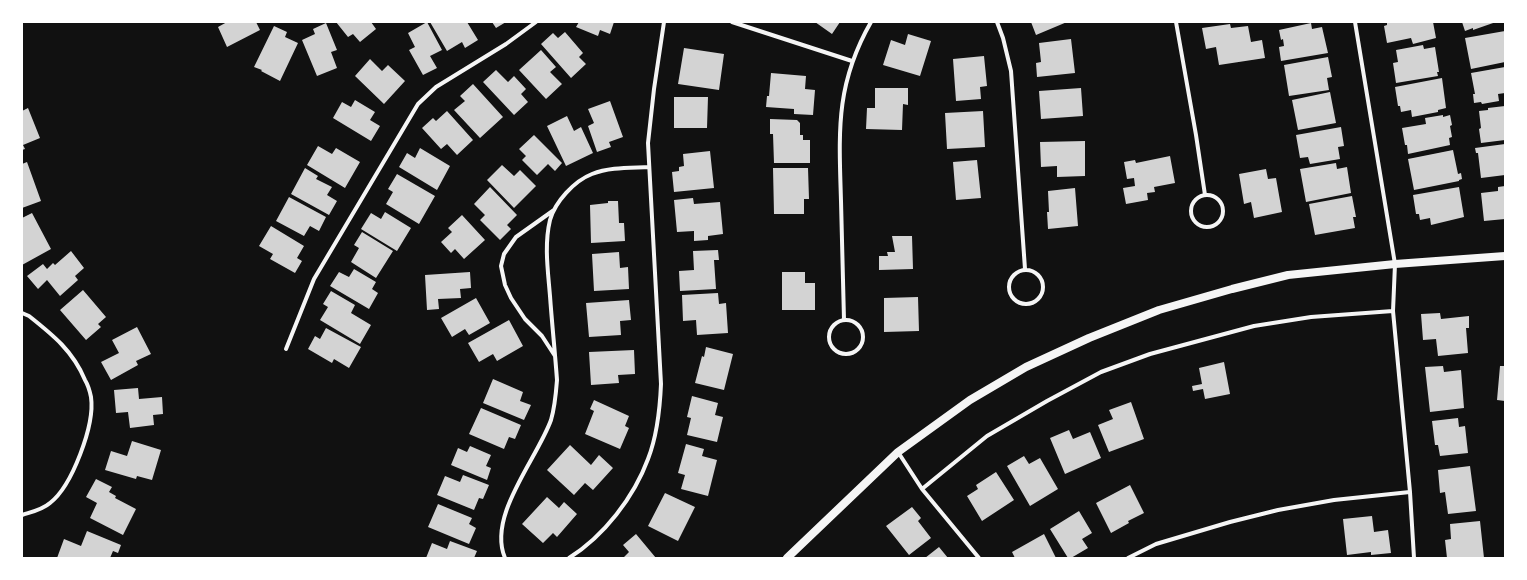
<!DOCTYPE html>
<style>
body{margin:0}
#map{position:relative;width:1527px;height:580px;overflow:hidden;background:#111;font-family:"Zilla Slab",serif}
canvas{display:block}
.frame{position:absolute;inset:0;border:23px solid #fff;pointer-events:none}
</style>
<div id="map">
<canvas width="1527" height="580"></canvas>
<div class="frame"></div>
</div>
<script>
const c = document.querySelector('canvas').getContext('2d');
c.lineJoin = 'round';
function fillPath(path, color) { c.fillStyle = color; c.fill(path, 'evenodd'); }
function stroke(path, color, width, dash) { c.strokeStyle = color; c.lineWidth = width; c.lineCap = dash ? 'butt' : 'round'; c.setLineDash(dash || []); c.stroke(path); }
fillPath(new Path2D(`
 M227,22h29l4,8 -33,17 -9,-20z
 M336,22h35l5,7 -16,13 -7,-8 -5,3z
 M427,22l15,28 -12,6 7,12 -14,7 -14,-25 6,-3 -7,-14z
 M430,22h37l11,18 -13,8 -3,-6 -15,9z
 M492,22h14l-10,6z
 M579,22h35l-4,12 -10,-4 -2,6 -22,-9z
 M815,22h25l-8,12z
 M1031,22h36l-31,13z
 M1387,22h46l3,16 -23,6 -2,-6 -24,5 -3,-17 3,-1z
 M1462,22h34l-23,8v-2l-8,3z
 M326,23l11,27 -6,2 6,16 -20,8 -15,-36 13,-6 -2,-5z
 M1311,23l1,6 10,-2 6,26 -47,8 -2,-14 5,-1 -1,-7 -2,1 -2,-10z
 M1230,24l1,4 17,-2 3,16 11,-2 3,18 -46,7 -3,-18 -10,2 -4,-21z
 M274,26l13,6 -2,5 13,6 -18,38 -19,-10 1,-1 -8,-3z
 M1505,31v31l-34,7 -6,-31z
 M565,32l18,21 -4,4 7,7 -15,14 -30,-34 12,-11 5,5z
 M908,34l23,7 -11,35 -37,-11 8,-25 14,5z
 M1071,39l4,34 -38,4 -1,-14 5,-1 -2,-19z
 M1423,45l1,4 11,-2 4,25h-2l1,4 -42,7 -3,-20 5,-1 -2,-12z
 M684,48l40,6 -5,36 -41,-6z
 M541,50l15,17 -6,5 12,12 -16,15 -27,-29z
 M984,56l3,30 -7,1 1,12 -25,2 -3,-42z
 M1328,57l4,20 -5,1 2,12 -40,6 -5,-31z
 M370,59l12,12 6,-6 17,16 -21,23 -29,-28z
 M1505,67v26l-7,1 1,7 -17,3 -1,-2 -7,1 -1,-9h2l-4,-21z
 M496,70l12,12 6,-6 12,13 -5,5 7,8 -14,13 -31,-33z
 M771,73l35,3 -1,13 10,1 -2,25 -19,-1v-5l-28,-2 1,-11h2z
 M1442,78l4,30 -8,2v2l-26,5 -1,-7 -10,2 -1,-6h-2l-3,-19z
 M473,84l30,33 -23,21 -26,-28 11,-9 -5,-5z
 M875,88h33v17l-5,-1 -1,26 -36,-1 1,-21h8z
 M1081,88l2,28 -42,3 -2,-28z
 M1330,92l6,31 -38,7 -6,-30z
 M674,97h34l-1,31h-33z
 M355,100l20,12 -5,8 10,6 -9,15 -38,-23 9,-16 9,5z
 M610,101l13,36 -14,5 2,5 -14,5 -9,-26 6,-3 -6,-14z
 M1505,106v34l-24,3 -2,-14 2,-1 -2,-17 9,-1v-2z
 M28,108l12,30 -17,7 2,4 -3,1v-39z
 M447,111l26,29 -16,15 -10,-11 -6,5 -19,-21 11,-10 3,3z
 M983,111l2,36 -38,2 -2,-36z
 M1443,115v2l7,-2 2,10 -2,1 2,11 -3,1 1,7 -42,9 -1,-9h-2l-3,-17 24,-4 -1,-6z
 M567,116l7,15 7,-4 12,26 -27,13 -19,-40z
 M770,119l27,1 3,3v12h3v5h7v23h-36l-1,-29h-3z
 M1341,127l3,19 -6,1 2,12 -30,5 -2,-7 -8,1 -4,-23z
 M534,135l28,28 -7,8 -7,-7 -11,11 -15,-15 4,-4 -7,-7z
 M1085,141v35l-28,1v-11l-16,1 -1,-25z
 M1505,144v31l-24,3 -3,-25h-2l-1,-5z
 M318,146l14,8 4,-6 24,14 -15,26 -38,-23z
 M420,148l30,18 -13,24 -38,-23 8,-14 8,5z
 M1453,150l5,24 3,-1 1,6 -3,1v1l-45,9 -6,-31z
 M710,151l4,37 -40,4 -2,-20 7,-1v-4l5,-1 -1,-12z
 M1170,156l5,27 -21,4 1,5 -8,1 1,7 -22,4 -3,-16 12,-2 -1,-8 -7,1 -3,-17 11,-2 1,3z
 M977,160l4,38 -25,2 -3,-38z
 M27,162l14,39 -19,7v-44z
 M1336,163l1,6 10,-2 4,26 -45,9 -6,-33z
 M502,165l12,11 6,-6 16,16 -22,22 -27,-28z
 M305,168l13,8 -2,3 16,8 -5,8 10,6 -8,14 -38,-21z
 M773,168h35l1,31h-5v15h-30z
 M1266,169l2,10 8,-1 6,34 -28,6 -3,-16 -7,2 -5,-30z
 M397,174l38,22 -16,28 -33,-20 7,-12 -5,-3z
 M1505,186v33l-21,2 -3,-28 17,-2v-4z
 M490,187l27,28 -10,10 4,4 -11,11 -20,-20 5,-5 -11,-11z
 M1459,187l5,30 -33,8 -1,-7 -10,2 -1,-6h-3l-3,-19z
 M1075,188l3,38 -30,3 -1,-17h2l-1,-21z
 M1352,196l4,21h-3l2,11 -40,7 -6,-31z
 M289,197l37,20 -7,14 -9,-5 -6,10 -28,-15z
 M693,198l1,6 26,-2 3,32 -15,2v4l-14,1v-10l-17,1 -3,-32z
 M608,201h10l1,22h5l1,18 -34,2 -1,-38 18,-2z
 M385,212l26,16 -14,23 -36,-22 10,-16 10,6z
 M32,213l19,36 -29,16v-47z
 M462,215l23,25 -21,19 -9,-10 -4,4 -10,-11 11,-10 -4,-4z
 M271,226l33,20 -7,12 5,3 -7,12 -25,-14 3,-5 -14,-8z
 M362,232l31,19 -17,27 -25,-16 8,-14 -5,-3z
 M892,236h20l1,33 -34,1v-14h9l-1,-4h8z
 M718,250l1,10h-5l2,29 -36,2 -1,-20 15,-1 -1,-19z
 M71,251l13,17 -9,8 3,4 -18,16 -13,-16 -9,9 -11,-13 16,-12 4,5 6,-6 2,2z
 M619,252l1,16 8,-1 1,22 -35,2 -2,-37z
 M354,269l22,13 -4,7 6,4 -9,16 -39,-23 9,-14 10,5z
 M470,272l1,16 -11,1 1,9 -23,1 1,10 -12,1 -2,-35z
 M782,272h23v11h10v27h-33z
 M83,290l23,27 -8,7 3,3 -15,13 -26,-30z
 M331,291l24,14 -4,8 20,12 -11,19 -40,-24 8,-13 -5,-3z
 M718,293l1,11 7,-1 2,30 -31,2 -1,-15 -13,1 -1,-26z
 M918,297l1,34 -35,1v-34z
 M476,298l14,25 -21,12 -4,-6 -13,8 -11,-19z
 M629,300l2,20 -11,1 1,14 -32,2 -3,-34z
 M1440,313l1,6 28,-3v12h-3l2,25 -30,3 -2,-17 -13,1 -2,-26z
 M509,320l14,26 -26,15 -4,-7 -14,8 -11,-19z
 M137,327l14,27 -15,7 2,4 -27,15 -10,-18 18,-9 -7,-13z
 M326,328l35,19 -12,21 -15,-9 -2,4 -24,-14 7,-13 5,3z
 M706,347l27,7 -9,36 -29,-7 7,-27 2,1z
 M634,350l1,24 -17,1 1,8 -28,2 -2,-33z
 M1224,362l6,32 -25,5 -2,-10 -10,2 -1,-5 10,-2 -3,-16z
 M1443,366l1,6 17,-2 3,38 -34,4 -5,-45z
 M1500,366h5v35l-8,-1z
 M493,379l30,13 -3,9 11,4 -7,15 -41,-17z
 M138,388l1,11 23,-2 1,17 -10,1 1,10 -24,3 -2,-16 -12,1 -2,-23z
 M692,396l26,7 -3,12 8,2 -6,25 -30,-7 4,-17 -4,-1z
 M594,400l35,16 -4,10 4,2 -9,21 -35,-15 9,-23 -4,-2z
 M1131,402l13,37 -35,13 -11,-27 15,-6 -4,-9z
 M481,408l40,17 -6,14 -6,-2 -5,12 -35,-15z
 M1458,418l1,9 6,-1 3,27 -28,3 -2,-11h-3l-3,-24z
 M1069,430l4,9 17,-7 11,26 -36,16 -15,-36z
 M132,441l29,9 -9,30 -15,-4 -1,3 -31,-9 6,-19 16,5z
 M686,444l18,5 -2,7 15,4 -9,36 -27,-7 4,-14 -7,-2z
 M570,445l21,20 8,-10 14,13 -20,22 -8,-7 -11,12 -27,-25z
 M470,446l21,9 -5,11 5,2 -4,12 -36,-15 7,-17 9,4z
 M1024,456l5,8 11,-6 18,31 -28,17 -23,-40z
 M1470,466l6,45 -28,3 -3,-22 -5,1 -2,-23z
 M996,472l18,28 -32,21 -15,-25 11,-7 -2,-4z
 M463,475l26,10 -6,14 -4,-1 -5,12 -37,-15 8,-19 15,6z
 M96,479l16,8 -3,5 7,4 -1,2 21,11 -13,26 -33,-17 7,-15 -11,-6z
 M1130,485l14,28 -16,8 1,2 -18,10 -15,-30z
 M665,493l30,14 -17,34 -30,-15z
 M547,497l12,11 5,-6 13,12 -20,23 -4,-4 -10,10 -21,-19z
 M438,504l34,14 -3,6 7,4 -7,16 -41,-17z
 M912,507l9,11 -3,3 13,17 -22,17 -23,-29z
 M1079,511l13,22 -10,6 6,9 -17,10h-3l-18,-29z
 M1372,516l2,16 14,-2 3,23 -20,2v-3l-24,3 -4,-36z
 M1480,521l4,37h-37l-2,-18 6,-1 -1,-15z
 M87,531l34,14 -3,8 -5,-2 -3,7 -5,-1v1h-48l7,-19 17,7z
 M636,534l20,24h-33l6,-6 -6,-7z
 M1044,534l12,24h-41l-3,-6z
 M450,541l27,10 -3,7h-48l6,-15 15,6z
 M939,547l9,11h-23z`), '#d3d3d3');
stroke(new Path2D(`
 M732,22l120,39
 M997,22l6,16 8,33 14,198
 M1176,22l20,113 9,60
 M1355,22l40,242 -2,47 17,181 4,66
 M1191 211a16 16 0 1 1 32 0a16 16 0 1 1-32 0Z
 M554,210l-38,27 -12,17 -3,12 4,19 6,13 14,21 17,17 13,20
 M1009 287a17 17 0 1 1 34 0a17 17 0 1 1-34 0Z
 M22,313l7,3c24,19 44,35 56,64 3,5 5,12 6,17 4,28 -19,89 -41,106 -8,7 -19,9 -28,12
 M829 337a17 17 0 1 1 34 0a17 17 0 1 1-34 0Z
 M844,320c-1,-40 -2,-79 -3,-119 -2,-69 -6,-116 30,-179
 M286,349l28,-70 104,-175 18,-17 70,-43 30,-22
 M898,452l24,37 57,69
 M922,489l65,-53 60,-35 54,-29 49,-18 104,-28 57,-9 82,-6
 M505,558c-18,-42 32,-99 46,-138 4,-13 5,-27 6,-40 -2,-28 -5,-56 -7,-84 -2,-25 -6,-51 0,-76 5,-18 24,-39 42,-46 18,-7 38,-6 57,-7
 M569,558c35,-22 65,-61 79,-99 9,-23 12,-51 13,-75l-13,-241 6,-54 10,-67
 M1128,558l28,-14 74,-22 48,-12 56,-10 76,-8`), '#f5f5f5', 4);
stroke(new Path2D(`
 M787,558l111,-106 72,-52 56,-33 63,-29 70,-28 73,-21 56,-14 107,-11 110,-8`), '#f5f5f5', 8);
</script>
